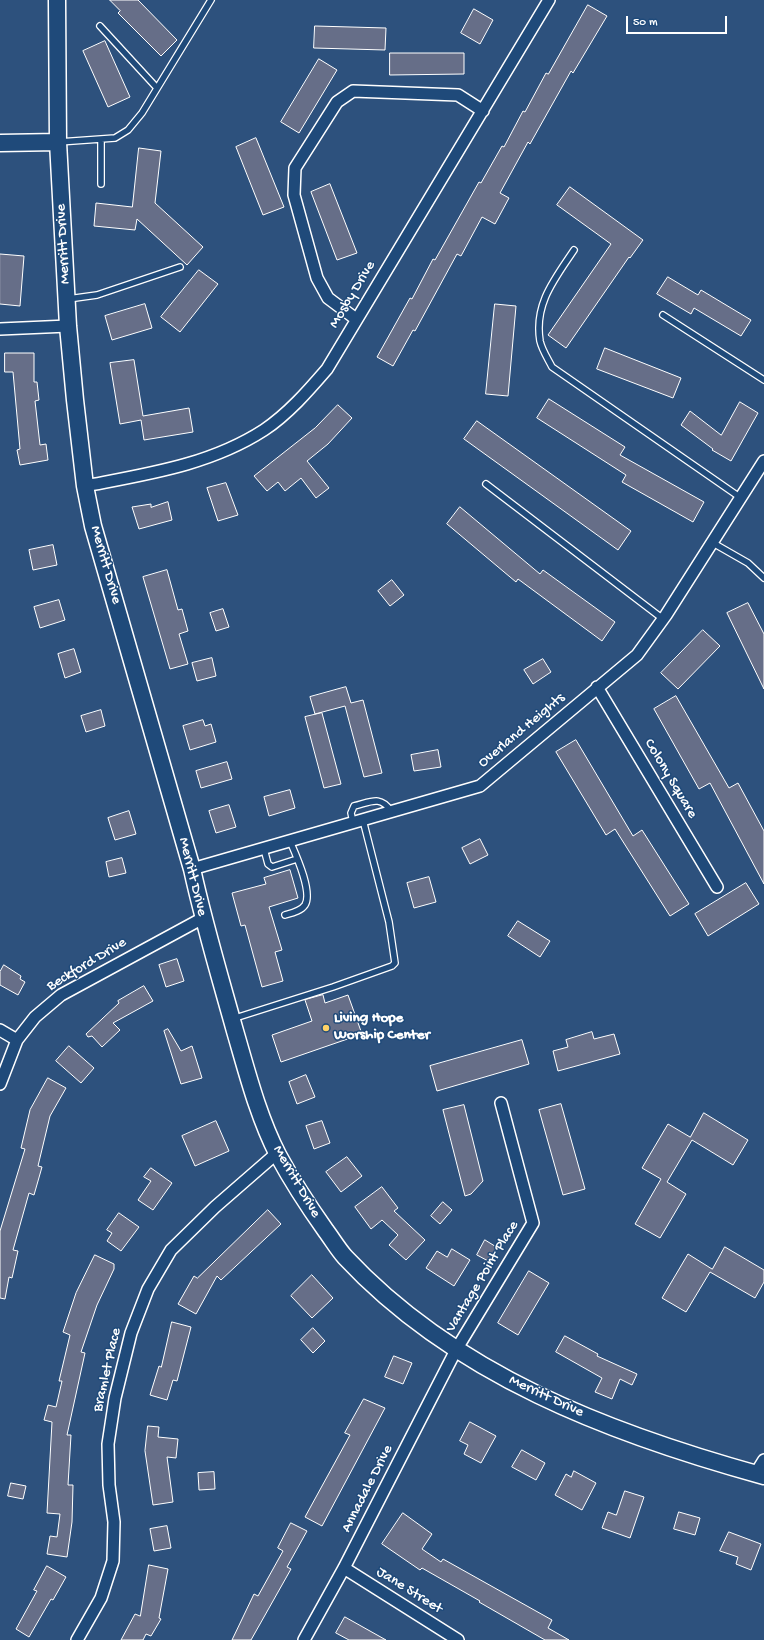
<!DOCTYPE html>
<style>
body{margin:0}
#map{position:relative;width:764px;height:1640px;overflow:hidden;background:#2d517d;font-family:"Gochi Hand",sans-serif}
canvas{display:block}
.scale{position:absolute;left:626px;top:16px;width:101px;height:18px;box-sizing:border-box;border:2px solid #fff;border-top:0;padding-left:5px;font-size:12px;line-height:14px;white-space:nowrap;color:#fff;-webkit-text-stroke:3px #1f4a7a;paint-order:stroke}
</style>
<div id="map">
<canvas width="764" height="1640"></canvas>
<div class="scale">50 m</div>
</div>
<script>
const c = document.querySelector('canvas').getContext('2d');
c.lineJoin = 'round';
function fillPath(path, color) { c.fillStyle = color; c.fill(path, 'evenodd'); }
function stroke(path, color, width, dash) { c.strokeStyle = color; c.lineWidth = width; c.lineCap = dash ? 'butt' : 'round'; c.setLineDash(dash || []); c.stroke(path); }
function drawText(font, color, halo, rows, align = 'center') {
  c.font = font + ' "Gochi Hand",sans-serif'; c.lineWidth = 3; c.setLineDash([]); c.textBaseline = 'middle'; c.strokeStyle = halo; c.fillStyle = color; for (const [text, x, y, turn = 0] of rows) {
    c.save(); c.translate(x, y); c.rotate((+turn || 0) * Math.PI / 180); c.textAlign = isNaN(turn) ? turn : align; if (halo) c.strokeText(text, 0, 0); c.fillText(text, 0, 0); c.restore();
  }
}
const building = new Path2D(`
 M110,0h28l39,40 -16,16 -43,-43 2,-2z
 M588,5l19,11 -34,57 -2,-2 -41,73 -2,-2 -28,51 9,5 -14,26 -13,-7 -21,39 -4,-2 -42,77 -2,-1 -20,36 -16,-9 33,-59 2,1 21,-40 2,1 44,-78 2,1 21,-37 2,1 19,-36 2,1 21,-39 2,1z
 M474,9l19,11 -13,24 -19,-11z
 M315,26l71,2 -1,22 -71,-2z
 M105,41l25,56 -22,10 -25,-56z
 M390,53h74v21l-74,1z
 M319,59l18,11 -38,63 -18,-11z
 M256,138l28,69 -21,8 -27,-68z
 M139,148l22,3 -6,52 48,44 -16,18 -50,-46 -2,11 -41,-4 2,-23 36,4z
 M330,184l27,69 -20,7 -26,-68z
 M570,187l73,53 -13,18 -1,-1 -63,91 -18,-13 63,-91 -54,-39z
 M0,254l24,2 -4,50 -20,-2z
 M199,270l19,14 -38,48 -19,-15z
 M668,277l30,18 3,-5 50,30 -10,16 -47,-28 -3,6 -34,-20z
 M145,304l7,24 -40,12 -7,-24z
 M495,304l21,2 -8,90 -22,-2z
 M605,348l76,30 -8,20 -76,-29z
 M5,353h29v29h3l2,18 -4,1 5,44 6,-1 2,16 -28,5 -3,-15 3,-1 -7,-77h-8z
 M134,360l9,56 46,-8 4,24 -49,8 -3,-20 -21,4 -10,-61z
 M549,399l76,48 -5,8 84,47 -11,20 -71,-40 4,-7 -89,-57z
 M740,402l18,11 -27,48 -19,-11 1,-1 -32,-24 9,-14 31,24z
 M338,405l14,13 -24,26 -21,17 22,27 -13,10 -15,-20 -16,13 -7,-9 -11,9 -13,-15 61,-48z
 M477,421l154,110 -13,19 -154,-111z
 M226,483l12,32 -20,6 -11,-33z
 M168,502l4,18 -33,9 -7,-22 19,-3v3z
 M460,507l80,67 3,-4 72,52 -13,19 -84,-62 -2,3 -69,-58z
 M53,545l4,20 -24,5 -4,-20z
 M167,570l11,40 4,-1 6,22 -9,3 9,30 -18,5 -27,-92z
 M392,580l12,15 -14,11 -12,-15z
 M59,600l6,20 -25,8 -6,-21z
 M748,603l16,31v55l-37,-76z
 M223,609l6,18 -13,4 -6,-18z
 M703,630l17,16 -42,43 -17,-16z
 M74,649l7,23 -16,6 -7,-24z
 M212,658l4,18 -19,5 -5,-18z
 M543,659l8,13 -18,12 -9,-14z
 M346,687l5,16 12,-3 19,73 -18,4 -19,-71 -30,8 -5,-17z
 M676,696l53,92 9,-5 26,48v53l-54,-101 -11,6 -45,-80z
 M101,710l4,16 -19,6 -5,-16z
 M322,713l19,71 -17,4 -19,-71z
 M203,720l2,6 6,-2 5,18 -26,8 -7,-24z
 M576,740l57,96 9,-6 47,74 -19,12 -55,-87 -9,6 -50,-83z
 M438,750l3,17 -27,4 -3,-16z
 M227,762l5,17 -31,9 -5,-17z
 M290,790l5,18 -26,8 -5,-19z
 M229,805l7,22 -20,6 -7,-22z
 M129,811l7,23 -21,6 -7,-22z
 M480,839l8,16 -18,9 -8,-16z
 M122,858l4,15 -17,4 -3,-15z
 M290,870l8,28 -29,9 13,43 -7,2 8,29 -21,6 -17,-62 -4,1 -9,-33 34,-9 -2,-6z
 M429,877l7,25 -22,6 -7,-25z
 M746,883l13,21 -51,32 -13,-22z
 M518,921l32,20 -10,16 -32,-21z
 M177,959l7,22 -18,6 -7,-22z
 M4,965l17,11 -1,3 5,3 -7,13 -18,-10v-13z
 M144,986l9,15 -40,22 7,7 -18,17 -10,-11 -4,1 -2,-3 33,-31 -1,-2z
 M323,995l2,8 23,-8 14,39 -81,28 -9,-27 40,-14 -7,-21z
 M168,1029l13,22 11,-5 10,32 -21,6 -17,-53z
 M592,1032l2,7 20,-5 6,20 -62,17 -5,-20 15,-4 -2,-7z
 M522,1040l7,24 -92,27 -7,-25z
 M69,1046l25,22 -13,15 -25,-22z
 M306,1075l9,22 -18,7 -8,-22z
 M48,1078l18,10 -16,28 -12,50 4,1 -8,28 -5,-2 -16,57 5,1 -6,27 -3,-1 -4,22 -5,-1v-67l25,-82 -4,-1 9,-38z
 M561,1104l24,85 -22,6 -24,-85z
 M464,1105l19,76 -12,13 -6,2 -22,-86z
 M704,1113l44,27 -15,25 -41,-25 -25,42 19,12 -26,44 -25,-14 26,-45 -19,-11 26,-44 22,13z
 M216,1121l13,30 -34,15 -13,-30z
 M322,1121l8,22 -16,6 -8,-23z
 M347,1157l15,19 -21,16 -15,-20z
 M151,1168l21,15 -19,27 -15,-10 13,-19 -7,-4z
 M382,1187l16,21 -4,3 31,29 -19,20 -17,-15 9,-10 -16,-15 -11,9 -16,-22z
 M443,1202l9,8 -12,14 -9,-8z
 M268,1210l13,14 -60,56 -4,-4 -21,38 -18,-10 16,-28 3,2z
 M119,1213l20,14 -18,24 -14,-10 5,-8 -5,-3z
 M485,1240l13,8 -8,14 -13,-7z
 M725,1247l39,23v12l-9,16 -45,-26 -24,40 -24,-14 26,-44 24,15z
 M452,1249l18,11 -16,26 -28,-18 11,-17 10,6z
 M95,1255l19,9v5l-17,36 -16,47 4,1 -18,82h4l-3,50h5l-1,37 -5,35 -20,-3 3,-18 7,1 3,-23 -13,-1 5,-91 -8,-2 4,-15 8,2 6,-26h-3l11,-46 -7,-3 13,-39z
 M529,1271l20,12 -31,52 -20,-12z
 M312,1275l21,23 -21,20 -21,-22z
 M172,1322l19,5 -14,54 -4,-1 -6,20 -17,-5 9,-29 2,1z
 M313,1328l12,13 -12,12 -12,-13z
 M565,1336l33,18 -1,2 40,18 -5,11 -12,-6 -8,20 -17,-7 7,-14 -46,-26z
 M394,1356l18,7 -9,21 -18,-7z
 M364,1399l21,9 -63,118 -17,-9 45,-82 -5,-2z
 M470,1422l26,14 -15,27 -17,-9 4,-9 -8,-4z
 M148,1426l11,1 -1,10 20,2 -2,19 -9,-1 6,45 -20,3 -8,-54z
 M522,1450l23,13 -9,17 -24,-13z
 M574,1471l22,12 -14,27 -27,-15 11,-21 5,3z
 M214,1472l1,17 -16,1 -1,-17z
 M11,1483l15,3 -3,13 -15,-3z
 M625,1491l19,6 -14,41 -28,-10 6,-16 8,3z
 M679,1512l21,6 -5,17 -21,-6z
 M403,1513l29,21 -10,15 19,13 2,-3 109,61 -4,8 21,12h-24l-66,-38 1,-1 -58,-33 -2,2 -38,-26z
 M291,1523l16,8 -20,36 4,2 -40,71h-19l22,-46 4,2 25,-45 -5,-3z
 M167,1526l4,22 -17,3 -4,-22z
 M729,1532l32,12 -10,26 -15,-6 2,-7 -18,-6z
 M149,1565l19,4 -9,49 2,1 -10,17 -5,-2 -3,6h-22l14,-26 5,2z
 M47,1566l19,11 -13,23 -2,-1 -22,38 -13,-8 21,-38 -3,-1z
 M345,1617l41,23h-37l-13,-7z`);
fillPath(building, '#666e88');
stroke(building, '#fff', 1);
const lane = new Path2D(`
 M100,26l57,62
 M59,142l56,-4 13,-8 14,-17 69,-113
 M101,184v-44
 M574,250c-20,30 -40,54 -34,91 2,9 8,18 12,26l189,131
 M68,299l29,-4 83,-28
 M663,315l101,65
 M486,484l177,135
 M713,543l35,20 16,15
 M353,822l-2,-9 3,-7c17,-4 26,-11 37,5
 M264,849l4,15 4,3 25,-8
 M285,915c7,-2 16,-4 20,-10 8,-13 -9,-50 -15,-64
 M232,1019l101,-32 59,-21 3,-3 -6,-41 -26,-102`);
const street = new Path2D(`
 M356,319l-28,-21 -11,-20 -23,-83 1,-27 42,-66 16,-11 105,4 25,16
 M0,329l68,-3
 M85,486c62,-12 125,-21 179,-56 24,-16 44,-39 63,-61l222,-369
 M597,687l120,200
 M192,869l288,-83 157,-131 29,-40 98,-154
 M0,1030l17,10
 M0,1084l17,-44 18,-23 26,-22 142,-77
 M756,1473l8,-13
 M344,1568l114,72
 M77,1640l24,-42 12,-37 1,-39 -5,-37 -1,-41 7,-46 16,-65 17,-44 23,-39 44,-43 62,-54
 M304,1640l40,-72 112,-218 77,-127 -32,-120`);
const secondary = new Path2D(`
 M57,0l1,142 10,184 7,74 10,86 8,40 99,343c12,55 28,108 43,162 12,41 23,85 43,124 14,26 31,52 48,76 6,8 12,18 19,26 110,118 266,177 419,219
 M0,143l58,-1`);
stroke(lane, '#fff', 8);
stroke(street, '#fff', 14);
stroke(secondary, '#fff', 19);
stroke(lane, '#1f4a7a', 5.5);
stroke(street, '#1f4a7a', 11);
stroke(secondary, '#1f4a7a', 16);
for (const [x, y, r, color] of [
 [326,1028,4,"#ffd166"]
]) { const dot = new Path2D(); dot.arc(x, y, r, 0, 2 * Math.PI); c.fillStyle = color; c.fill(dot); stroke(dot, '#1f4a7a', 1.5); }
drawText('15px', '#fff', '#1f4a7a', [
 ["Merritt Drive",64,244,-93],
 ["Mosby Drive",353,295,-59],
 ["Merritt Drive",105,565,74],
 ["Overland Heights",522,731,-40],
 ["Colony Square",670,779,59],
 ["Merritt Drive",192,877,76],
 ["Beckford Drive",87,965,-31],
 ["Merritt Drive",296,1182,60],
 ["Vantage Point Place",483,1277,-59],
 ["Bramlet Place",108,1370,-77],
 ["Merritt Drive",546,1397,25],
 ["Annadale Drive",368,1489,-63],
 ["Jane Street",409,1591,32]
]);
drawText('bold 15px', '#fff', '#1f4a7a', [
 ["Living Hope",334,1019],
 ["Worship Center",334,1036]
], 'left');
</script>
